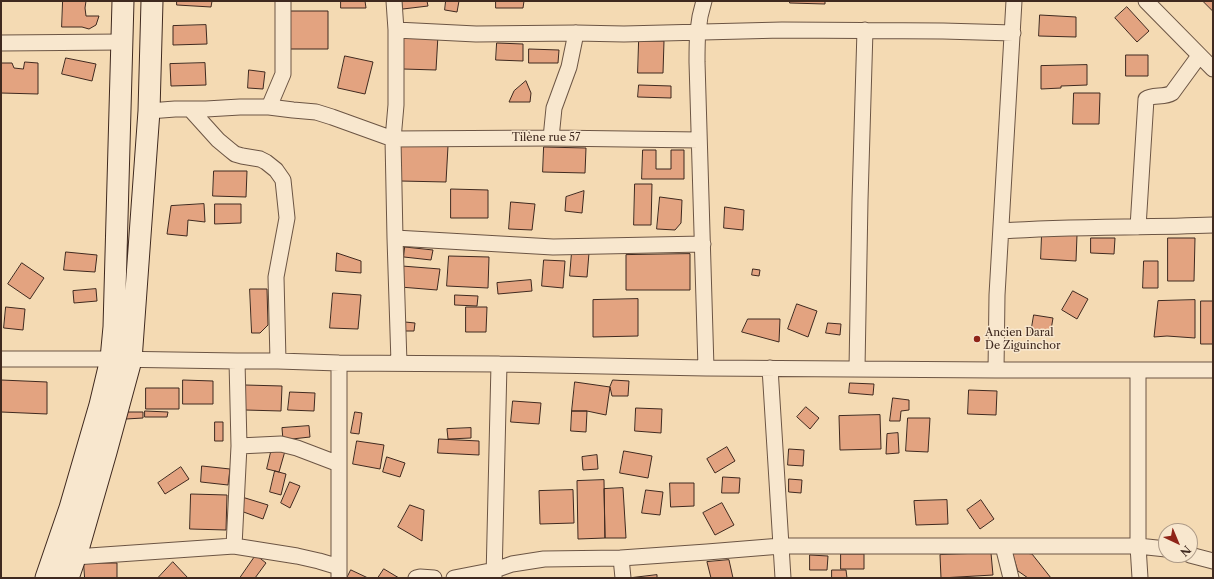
<!DOCTYPE html>
<meta charset="utf-8">
<style>
body{margin:0}
#map{position:relative;width:1214px;height:579px;overflow:hidden;background:#f4dab3;font-family:"Libre Caslon Text",serif}
canvas{display:block}
.frame{position:absolute;inset:0;border:2px solid #3f291f;pointer-events:none}
.north{position:absolute;left:1158px;top:523px;width:40px;height:40px;box-sizing:border-box;background:#f8e7ce;border:1px solid #ae9b88;border-radius:50%;rotate:136deg;font-size:11px;font-weight:700;line-height:16px;text-align:center;color:#3f291f}
.north::after{content:'';display:block;margin:auto;width:14px;height:18px;background:#8f2418;clip-path:polygon(50% 0,100% 100%,50% 72%,0 100%)}
</style>
<div id="map">
<canvas width="1214" height="579"></canvas>
<div class="frame"></div>
<div class="north">N</div>
</div>
<script>
const c = document.querySelector('canvas').getContext('2d');
c.lineJoin = 'round';
function fillPath(path, color) { c.fillStyle = color; c.fill(path, 'evenodd'); }
function stroke(path, color, width, dash) { c.strokeStyle = color; c.lineWidth = width; c.lineCap = dash ? 'butt' : 'round'; c.setLineDash(dash || []); c.stroke(path); }
function drawText(font, color, halo, rows, align = 'center') {
  c.font = font + ' "Libre Caslon Text",serif'; c.lineWidth = 3; c.setLineDash([]); c.textBaseline = 'middle'; c.strokeStyle = halo; c.fillStyle = color; for (const [text, x, y, turn = 0] of rows) {
    c.save(); c.translate(x, y); c.rotate((+turn || 0) * Math.PI / 180); c.textAlign = isNaN(turn) ? turn : align; if (halo) c.strokeText(text, 0, 0); c.fillText(text, 0, 0); c.restore();
  }
}
const building = new Path2D(`
 M63,1h23l-1,7 1,8h13l-3,9 -7,4 -7,-2h-20z
 M177,1h35l-1,6 -34,-2z
 M341,1h24l1,7h-25z
 M402,1h25l1,5 -25,3z
 M446,1h13l-2,11 -12,-2z
 M496,1h28l-1,7h-27z
 M790,1h35v3l-35,-1z
 M1203,1h10v10z
 M1127,7l22,24 -12,11 -22,-24z
 M286,11h42v38h-42z
 M1040,15l36,2v20l-37,-1z
 M206,25l1,19 -34,1v-19z
 M404,34l34,1 -2,35 -33,-1z
 M639,41h25l-1,32h-25z
 M497,43l26,1v17l-27,-1z
 M529,49l30,1 -1,13h-29z
 M1126,55h22v21h-22z
 M345,56l28,6 -8,32 -27,-6z
 M66,58l30,6 -4,17 -30,-7z
 M25,62l13,1v31l-37,-1v-30h11l2,5 9,1z
 M205,63l1,22 -35,1 -1,-22z
 M1087,65v20l-26,1v2l-20,1v-23z
 M249,70l16,2 -2,17 -15,-1z
 M526,81l5,12 -1,9h-21l5,-11z
 M639,85l32,1v12l-33,-1z
 M1074,93h26l-1,31h-26z
 M401,144l47,2 -2,36 -46,-1z
 M544,147l42,1 -1,25 -42,-1z
 M643,150h13v19h15v-19h13v29h-42z
 M214,171h33l-1,26 -33,-1z
 M635,184h17l-1,41h-17z
 M451,189l37,1v28h-37z
 M584,191l-2,22 -17,-2 1,-14z
 M660,197l22,3 -1,23 -6,7 -18,-1z
 M511,202l24,2 -3,26 -23,-1z
 M204,204l1,18 -17,-2 -1,16 -20,-2 4,-28z
 M215,204h26v19l-26,1z
 M725,207l19,3 -1,20 -19,-2z
 M1042,234l35,1 -1,26 -35,-2z
 M1091,238h24l-1,16 -23,-1z
 M1168,238h27l-1,43h-26z
 M405,247l28,3 -2,10 -27,-3z
 M66,252l31,3 -2,17 -31,-2z
 M572,252l17,1 -2,24 -17,-1z
 M337,253l24,8v12l-25,-2z
 M690,254v36h-64v-35z
 M449,256l40,1 -1,31 -41,-2z
 M544,260l21,1 -2,27 -21,-2z
 M1144,261h14v27h-15z
 M22,263l22,15 -14,21 -22,-15z
 M402,266l38,3 -3,21 -37,-3z
 M753,269l7,1 -1,6 -7,-1z
 M531,280l1,11 -34,3 -1,-11z
 M96,289l1,12 -23,2 -1,-12z
 M250,289h17l1,36 -8,8h-8z
 M1073,291l15,8 -11,20 -15,-9z
 M333,293l28,2 -3,34 -28,-1z
 M455,295l23,1 -1,10 -22,-1z
 M638,299v37l-45,1v-37z
 M1195,300v38l-28,-2 -13,1 4,-36z
 M1201,301h12v43h-12z
 M797,304l20,7 -9,26 -20,-8z
 M6,307l19,2 -2,21 -19,-2z
 M466,307h21l-1,25h-20z
 M1034,315l19,3 -3,18 -19,-3z
 M748,319h32l-1,23 -37,-10z
 M405,322l10,1 -1,8h-9z
 M828,323l13,1 -1,11 -14,-2z
 M1,380l46,2v32l-46,-2z
 M183,380l30,1v23h-30z
 M613,380l16,1 -1,15h-16l-2,-9z
 M575,382l35,5 -4,28 -19,-4h-15z
 M850,383l24,1 -1,11 -24,-2z
 M245,385l37,1 -1,25 -36,-1z
 M146,388h33v21h-33z
 M969,390l28,1 -1,24 -28,-1z
 M290,392l25,1 -1,18 -26,-1z
 M893,398l16,2v10l-8,1 -1,10h-10z
 M513,401l28,2 -2,21 -28,-2z
 M806,407l13,11 -9,11 -13,-12z
 M636,408l26,1 -1,24 -26,-2z
 M145,411l23,1 -1,5h-22z
 M572,411h15l-1,21 -15,-1z
 M126,412h17v6l-17,1z
 M355,412l7,1 -3,21 -8,-1z
 M880,415l1,34 -41,1 -1,-34z
 M908,418h22l-2,34 -22,-1z
 M215,422h8v19h-8z
 M309,426l1,11 -27,3 -1,-12z
 M471,428v10l-23,1 -1,-10z
 M898,433l1,20 -13,1 1,-20z
 M439,439l40,2v14l-41,-2z
 M357,441l27,4 -4,24 -27,-5z
 M727,447l8,14 -20,12 -8,-14z
 M272,448l13,3 -6,21 -12,-3z
 M789,449l15,1 -1,16 -15,-1z
 M624,451l28,5 -4,22 -28,-5z
 M597,455l1,14 -15,1 -1,-13z
 M387,457l18,6 -5,14 -17,-5z
 M202,466l28,3 -2,16 -27,-3z
 M181,467l8,12 -24,15 -7,-11z
 M275,471l11,3 -5,21 -11,-3z
 M723,477l17,1 -1,15h-17z
 M789,479l13,1 -1,13 -12,-1z
 M604,480l1,58 -27,1 -1,-58z
 M290,482l10,4 -10,22 -9,-5z
 M670,483h24v23l-23,1z
 M623,488l3,50h-21l-1,-49z
 M573,490l1,33 -34,1 -1,-33z
 M646,490l17,2 -3,23 -18,-2z
 M191,494l36,1 -1,35 -36,-1z
 M242,497l26,8 -5,14 -25,-9z
 M947,500l1,24 -32,1 -2,-24z
 M981,500l13,19 -14,10 -13,-19z
 M722,503l12,22 -19,10 -12,-22z
 M410,505l14,5 -2,31 -24,-14z
 M1012,551l20,3 19,24h-23l-10,-7z
 M991,553l2,22 -52,3 -1,-23z
 M841,554h23v15h-23z
 M256,555l10,8 -11,15h-15z
 M810,555l18,1 -1,14h-17z
 M729,560l4,18h-22l-4,-16z
 M173,562l15,16h-30z
 M84,563h33v15h-32z
 M384,569l15,9h-21z
 M351,570l17,8h-21z
 M832,570h14l1,8h-15z
 M657,575v3h-28z`);
fillPath(building, '#e3a380');
stroke(building, '#3f291f', 1);
const street = new Path2D(`
 M394,1l2,29v75l-3,34 2,99 4,125
 M704,1c-7,22 -7,39 -7,61l9,306
 M1146,1l67,68
 M396,30l80,4 100,-1 48,1 158,-4 161,1 70,2
 M1,43l121,-1
 M269,107l14,-33v-73
 M190,109l28,31 12,10 5,4 7,2 18,3 6,3 10,8 7,10 4,38 -11,59 2,84
 M149,111l26,-2h31l34,-2h29l24,3 23,2 16,5 61,22 158,-1 148,2
 M551,138l3,-30 15,-41 7,-34
 M1138,227l8,-128c7,-5 18,-1 26,-6l27,-37
 M1002,231c70,-5 140,-3 211,-6
 M395,238l158,9 150,-3
 M1,359h110l126,2h41l61,2 160,1 207,4 290,2h217
 M339,363v215
 M770,368l13,210
 M857,368l3,-168 5,-170
 M996,370l1,-75 17,-294
 M1138,370v176l2,32
 M239,446l42,-2 16,4 42,16
 M234,546l5,-100 -2,-85
 M1003,546l8,32
 M1190,555l23,6
 M75,557l159,-11 63,10 22,5 20,6
 M621,558l2,20
 M416,578l4,-1 14,1
 M454,578l41,-8 17,-6 32,-5 77,-1 86,-6 74,-6h357l28,3
 M494,578l5,-214`);
const secondary = new Path2D(`
 M46,578l24,-70 30,-103 11,-46 3,-32 9,-326
 M68,578l11,-32 27,-94 25,-92 18,-249 3,-110`);
stroke(street, '#6c5544', 17);
stroke(secondary, '#3f291f', 23);
stroke(street, '#f8e7ce', 15);
stroke(secondary, '#f8e7ce', 21);
for (const [x, y, r, color] of [
 [977,339,4,"#8f2418"]
]) { const dot = new Path2D(); dot.arc(x, y, r, 0, 2 * Math.PI); c.fillStyle = color; c.fill(dot); stroke(dot, '#f8e7ce', 1.5); }
drawText('11px', '#3f291f', '#f8e7ce', [
 ["Tilène rue 57",546,138]
]);
drawText('11px', '#3f291f', '#f8e7ce', [
 ["Ancien Daral",985,333],
 ["De Ziguinchor",985,346]
], 'left');
</script>
